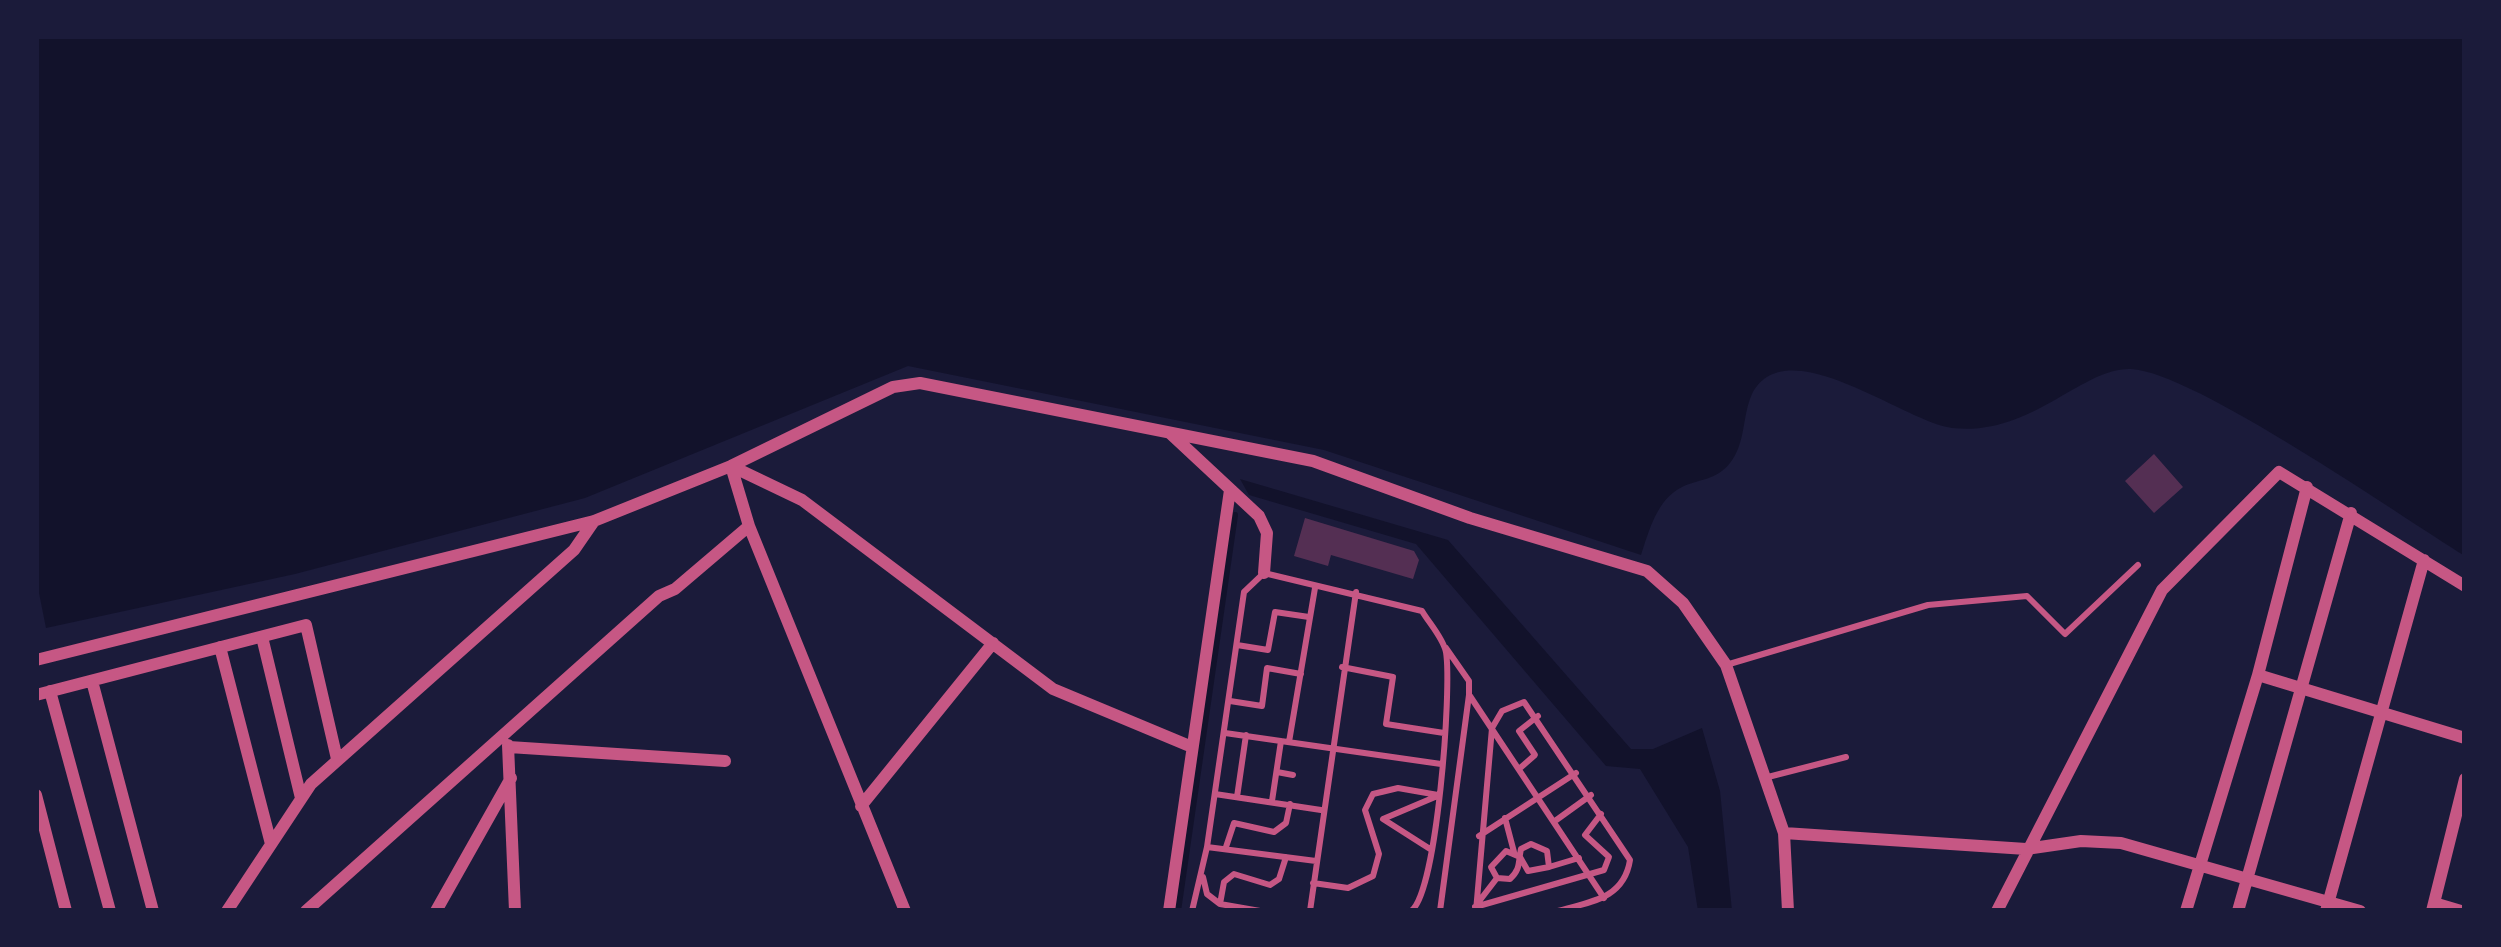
<!DOCTYPE html>
<style>
body{margin:0}
#map{position:relative;width:2501px;height:947px;overflow:hidden;background:#1b1b3a;font-family:Figtree,sans-serif}
canvas{display:block}
.frame{position:absolute;inset:0;border:39px solid #1b1b3a;pointer-events:none}
</style>
<div id="map">
<canvas width="2501" height="947"></canvas>
<div class="frame"></div>
</div>
<script>
const c = document.querySelector('canvas').getContext('2d');
c.lineJoin = 'round';
function fillPath(path, color) { c.fillStyle = color; c.fill(path, 'evenodd'); }
function stroke(path, color, width, dash) { c.strokeStyle = color; c.lineWidth = width; c.lineCap = dash ? 'butt' : 'round'; c.setLineDash(dash || []); c.stroke(path); }
fillPath(new Path2D(`
 M36,36h2429v520c-65,-40 -271,-184 -334,-187 -49,-2 -100,68 -179,59 -48,-6 -166,-100 -200,-34 -10,22 -6,49 -22,69 -13,17 -31,16 -48,24 -25,12 -33,44 -41,68l-317,-105 -416,-84 -323,132 -290,76 -249,54 -10,-50z
 M1240,479l208,61 183,209h22l49,-21 18,63 12,120h-34l-10,-64 -48,-78 -34,-3 -190,-222 -167,-49z`), '#12122b');
stroke(new Path2D(`
 M1178,911l57,-396`), '#12122b', 6);
fillPath(new Path2D(`
 M2154,454l29,33 -29,26 -29,-32z
 M1305,518l109,33 5,9 -6,19 -82,-24 -3,11 -34,-10z`), '#542f53');
stroke(new Path2D(`
 M1237,645l31,5 7,-38 34,5
 M1726,665l202,-60 99,-9 38,38 73,-69
 M1342,667l51,10 -7,47 58,9
 M1470,696l134,202
 M1230,701l32,5 5,-38 34,6
 M1225,733l216,31
 M1289,742l26,-154
 M1519,769l16,-14 -16,-24 19,-15
 M1277,772l16,3
 M1768,777l78,-20
 M1215,794l106,16
 M1237,797l9,-62
 M1272,801l9,-60
 M1505,818l9,34
 M1555,821l36,-26
 M1479,836l97,-63
 M1207,847l109,14
 M1226,847l8,-24 40,9 12,-9 4,-19
 M1430,849l-47,-30 52,-22
 M1549,867l-21,4 -8,-14 -14,-6 -15,16 6,11 13,1c11,-10 8,-17 11,-30l10,-5 16,7 2,16 30,-9
 M1203,877l4,17 13,10 40,7
 M1313,883l35,5 25,-12 6,-22 -14,-44 8,-16 25,-6 40,7
 M1220,904l4,-22 10,-8 36,11 9,-6 7,-22
 M1477,904l20,-26
 M1475,907l129,-37 5,-13 -24,-22 16,-21
 M1192,911l15,-64 37,-255 20,-19 158,38c7,12 21,27 24,41 6,37 -9,241 -35,259
 M1310,911l46,-319
 M1440,911l29,-216v-14l-23,-33
 M1476,911l16,-183 10,-17 22,-9 106,158c-6,39 -40,42 -72,51`), '#c65784', 6);
stroke(new Path2D(`
 M1171,434l88,82 8,17 -3,40
 M731,466l71,34 251,189 139,58
 M731,466l18,60 156,385
 M262,637l39,161
 M220,647l51,197
 M36,660l558,-139 137,-55 162,-79 27,-4 393,78 157,57 177,53 36,32 43,62 58,168 4,78
 M2258,675l207,63
 M92,681l61,230
 M50,691l60,220
 M36,695l270,-70 31,134
 M508,745l7,166
 M509,747l216,14
 M36,795l30,116
 M861,806l132,-163
 M1784,833l242,16 55,-8 40,2 239,68
 M2434,903l27,8
 M227,911l84,-127 263,-234 20,-29
 M306,911l353,-315 16,-7 74,-63
 M436,911l75,-133
 M1169,911l61,-421
 M1997,911l165,-321 117,-118 186,114
 M2186,911l72,-236 49,-188
 M2238,911l113,-398
 M2326,911l98,-351
 M2432,911l33,-132`), '#c65784', 12);
</script>
